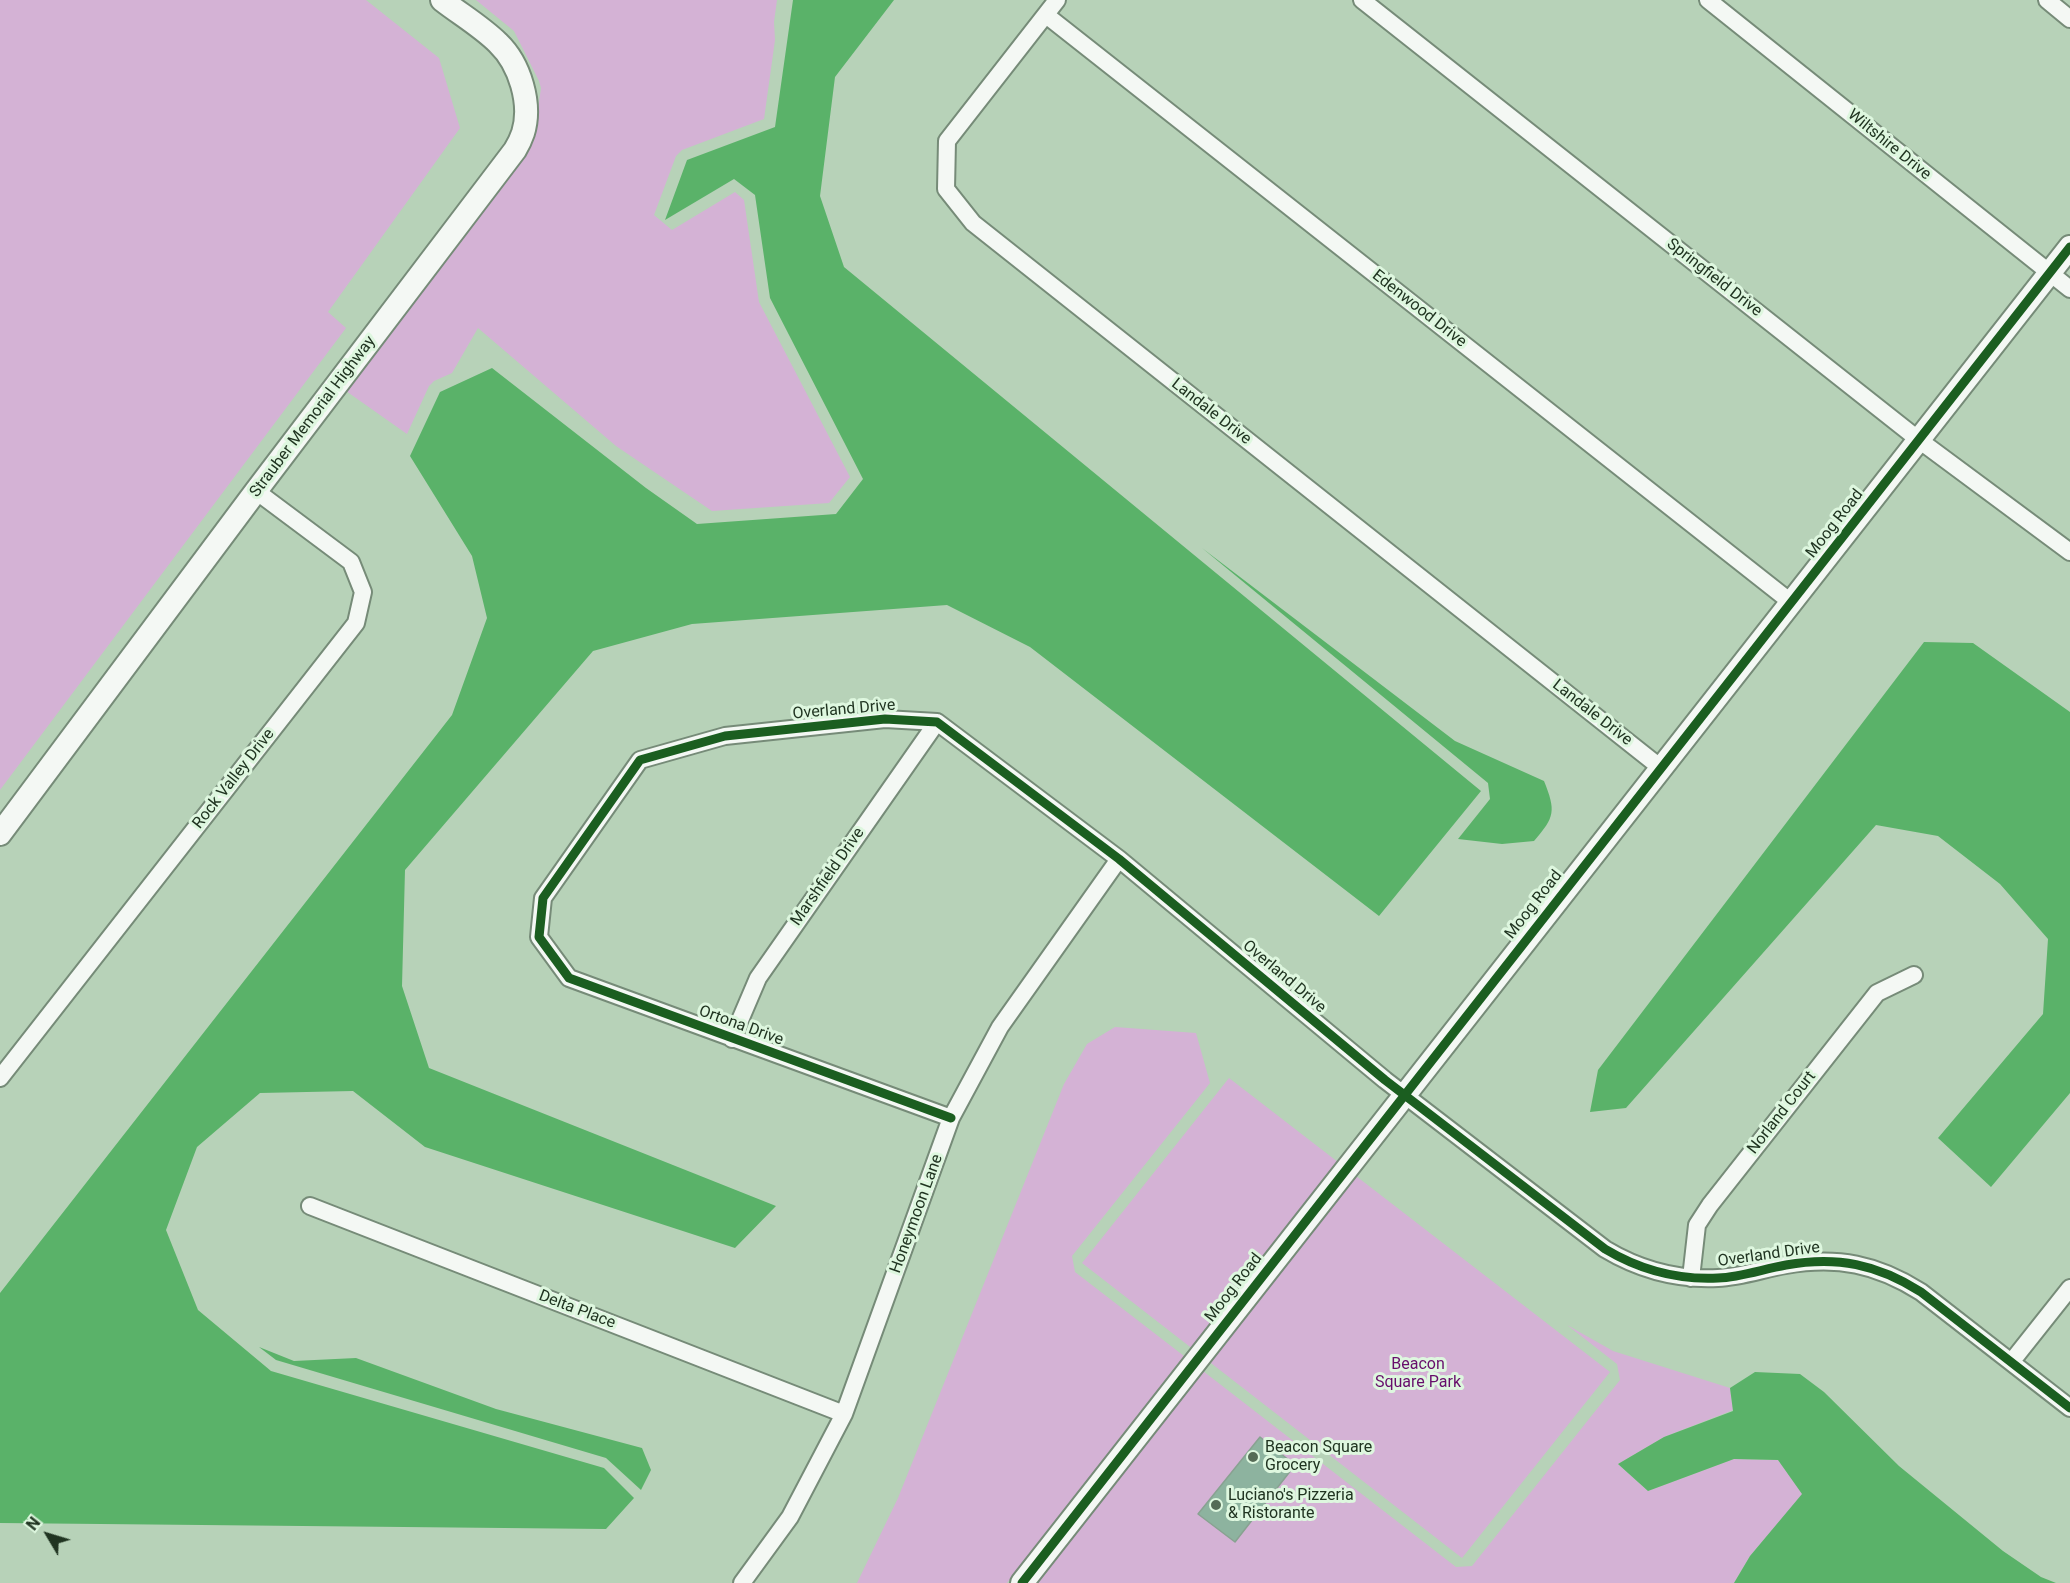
<!DOCTYPE html>
<style>
body{margin:0}
#map{position:relative;width:2070px;height:1583px;overflow:hidden;background:#b7d2b8;font-family:Roboto,sans-serif}
canvas{display:block}
.north{position:absolute;left:18px;top:1505px;width:60px;height:60px;-webkit-text-stroke:4px #def7df;paint-order:stroke;rotate:308deg;font-size:16px;font-weight:700;line-height:24px;text-align:center;color:#203421}
.north::after{content:'';display:block;margin:auto;width:21px;height:27px;background:#203421;clip-path:polygon(50% 0,100% 100%,50% 72%,0 100%)}
</style>
<div id="map">
<canvas width="2070" height="1583"></canvas>
<div class="north">N</div>
</div>
<script>
const c = document.querySelector('canvas').getContext('2d');
c.lineJoin = 'round';
function fillPath(path, color) { c.fillStyle = color; c.fill(path, 'evenodd'); }
function stroke(path, color, width, dash) { c.strokeStyle = color; c.lineWidth = width; c.lineCap = dash ? 'butt' : 'round'; c.setLineDash(dash || []); c.stroke(path); }
function drawText(font, color, halo, rows, align = 'center') {
  c.font = font + ' Roboto,sans-serif'; c.lineWidth = 6; c.setLineDash([]); c.textBaseline = 'middle'; c.strokeStyle = halo; c.fillStyle = color; for (const [text, x, y, turn = 0] of rows) {
    c.save(); c.translate(x, y); c.rotate((+turn || 0) * Math.PI / 180); c.textAlign = isNaN(turn) ? turn : align; if (halo) c.strokeText(text, 0, 0); c.fillText(text, 0, 0); c.restore();
  }
}
fillPath(new Path2D(`
 M0,0h366l73,58 21,70 -132,184 18,16 -346,462z
 M476,0h301l-3,22 1,18 -11,79 -82,31 -6,6 -22,59 18,15 63,-38 9,8 15,102 91,175 -21,26 -117,8 -96,-65 -138,-118 -26,45 -18,8 -5,5 -22,48 -61,-43 188,-254 7,-49 -2,-7 -25,-50z
 M1115,1027l81,6 14,50 -138,173 3,16 109,84 -177,227h-150l41,-85 166,-414 23,-40z
 M1229,1078l381,294 -148,186 -380,-295z
 M1567,1325l46,26 117,37 3,22 -69,27 -46,27 30,27 86,-32 44,1 25,34 -53,62 -16,27h-696l165,-212 253,196 16,-1 148,-186 -3,-16z`), '#d4b2d5');
fillPath(new Path2D(`
 M793,0h101l-59,77 -15,119 24,71 637,524 -102,125 -349,-269 -83,-42 -255,19 -99,27 -188,219 -3,116 27,82 347,138 -41,42 -310,-101 -72,-56 -93,2 -63,54 -31,83 32,80 73,61 333,97 30,30 -28,31 -606,-6v-230l452,-578 35,-97 -15,-62 -62,-100 30,-64 52,-24 154,120 51,36 139,-10 27,-35 -93,-181 -15,-103 -21,-16 -69,41 22,-60 88,-33z
 M1202,548l253,193 89,40c12,30 11,36 -10,60l-32,3 -44,-5 32,-40 -2,-16z
 M1924,642l49,1 97,69v381l-79,94 -53,-49 105,-124 5,-75 -48,-55 -62,-48 -62,-11 -250,283 -36,4 8,-42z
 M259,1347l35,14 62,-3 140,51 146,39 9,22 -10,20 -35,-32 -330,-98z
 M1755,1372l45,2 24,18 75,74 104,85 38,26 15,6h-322l16,-27 52,-62 -24,-34 -44,-1 -86,32 -30,-27 46,-27 69,-26 -3,-23z`), '#5ab269');
const building = new Path2D(`
 M1260,1437l35,28 -60,77 -37,-28z`);
fillPath(building, '#8db39f');
stroke(building, '#88a291', 1.5);
const street = new Path2D(`
 M1057,0l-110,141 -1,48 27,34 688,545
 M1362,0l557,440 151,112
 M1708,0l362,289
 M2047,0l23,19
 M1046,15l746,588
 M732,1039l26,-61 179,-256
 M0,1078l356,-455 7,-31 -12,-30 -95,-71
 M951,1118l-382,-140 -30,-41 4,-39 97,-138 85,-24 160,-17 52,3 182,137 266,221 220,169c35,21 72,31 113,29 23,-1 45,-9 68,-13 51,-9 91,-1 135,27l149,116
 M310,1206l534,208
 M1691,1278l6,-53 13,-20 167,-212 37,-18
 M2012,1361l58,-73
 M742,1583l48,-66 54,-103 107,-296 49,-91 119,-168`);
const secondary = new Path2D(`
 M0,834l256,-343 259,-341c3,-5 6,-11 8,-17 9,-29 -3,-69 -25,-90 -16,-16 -38,-29 -56,-43
 M1022,1583l1048,-1336`);
stroke(street, '#768b78', 20);
stroke(secondary, '#768b78', 26);
stroke(street, '#f4f8f4', 16);
stroke(secondary, '#f4f8f4', 22);
stroke(new Path2D(`
 M951,1118l-382,-140 -30,-41 4,-39 97,-138 85,-24 160,-17 52,3 182,137 266,221 220,169c35,21 72,31 113,29 23,-1 45,-9 68,-13 51,-9 91,-1 135,27l149,116
 M1022,1583l1048,-1336`), '#1b5e20', 9);
for (const [x, y, r, color] of [
 [1253,1457,6,"#556b56"],
 [1216,1505,6,"#556b56"]
]) { const dot = new Path2D(); dot.arc(x, y, r, 0, 2 * Math.PI); c.fillStyle = color; c.fill(dot); stroke(dot, '#def7df', 2); }
drawText('16px', '#203421', '#def7df', [
 ["Wiltshire Drive",1889,145,39],
 ["Springfield Drive",1714,278,38],
 ["Edenwood Drive",1419,309,38],
 ["Landale Drive",1211,412,38],
 ["Strauber Memorial Highway",313,417,-53],
 ["Moog Road",1835,524,-52],
 ["Overland Drive",844,710,-5],
 ["Landale Drive",1592,713,38],
 ["Rock Valley Drive",234,779,-52],
 ["Marshfield Drive",828,877,-55],
 ["Moog Road",1534,905,-52],
 ["Overland Drive",1284,977,40],
 ["Ortona Drive",741,1026,20],
 ["Norland Court",1782,1113,-52],
 ["Honeymoon Lane",917,1214,-70],
 ["Overland Drive",1769,1255,-8],
 ["Moog Road",1234,1288,-52],
 ["Delta Place",577,1310,21]
]);
drawText('16px', '#670e6b', '#def7df', [
 ["Beacon",1418,1365],
 ["Square Park",1418,1383]
]);
drawText('16px', '#203421', '#def7df', [
 ["Beacon Square",1265,1448],
 ["Grocery",1265,1466],
 ["Luciano's Pizzeria",1228,1496],
 ["& Ristorante",1228,1514]
], 'left');
</script>
